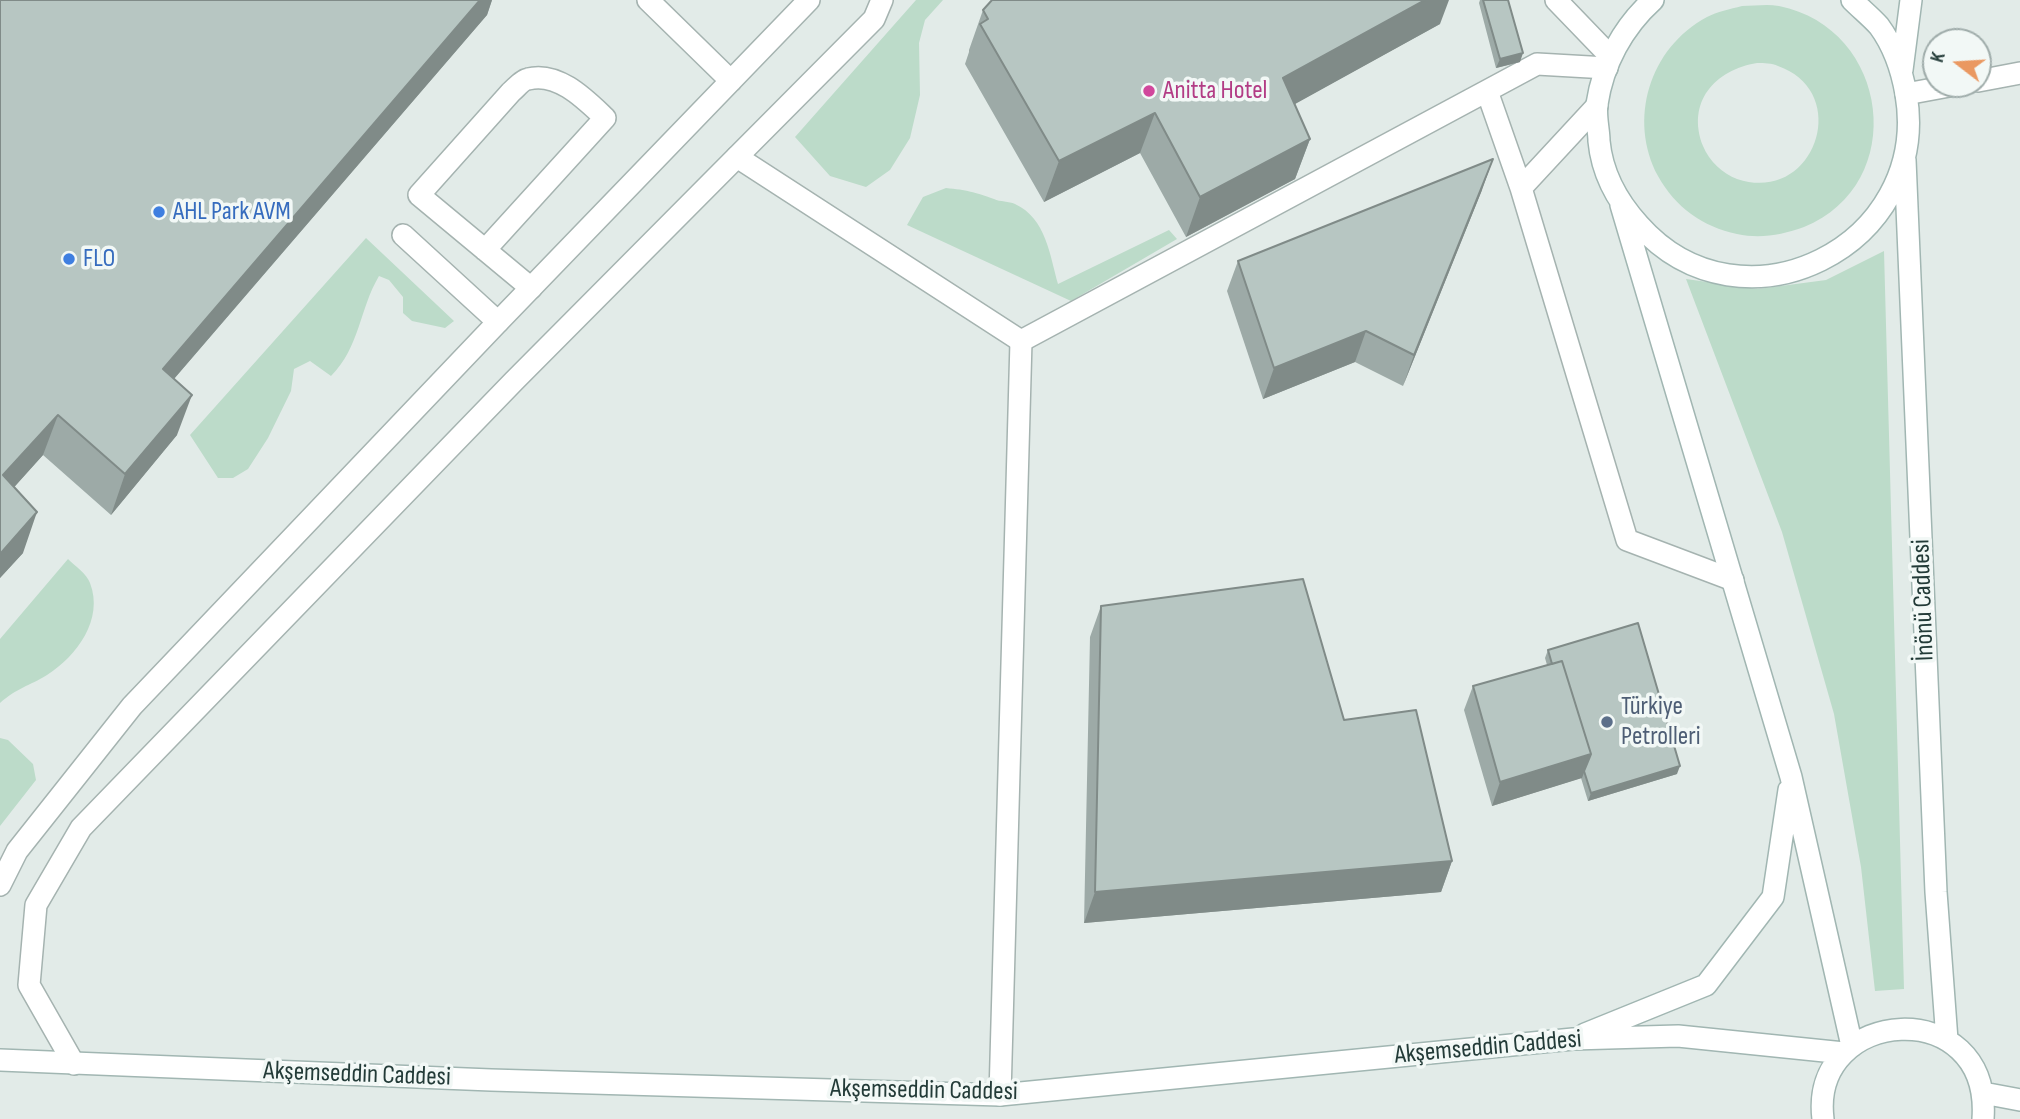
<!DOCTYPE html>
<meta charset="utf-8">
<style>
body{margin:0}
#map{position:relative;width:2020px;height:1119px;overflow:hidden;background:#e2ebe8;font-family:"Sofia Sans Condensed",sans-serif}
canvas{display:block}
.north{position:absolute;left:1922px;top:28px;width:70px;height:70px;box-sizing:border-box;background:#f2f8f6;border:2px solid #9facaa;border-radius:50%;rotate:287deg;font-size:19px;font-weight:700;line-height:28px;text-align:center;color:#233b38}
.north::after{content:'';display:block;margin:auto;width:24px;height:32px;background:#ea9861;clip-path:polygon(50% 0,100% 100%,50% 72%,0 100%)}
</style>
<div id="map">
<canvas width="2020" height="1119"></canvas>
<div class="north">K</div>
</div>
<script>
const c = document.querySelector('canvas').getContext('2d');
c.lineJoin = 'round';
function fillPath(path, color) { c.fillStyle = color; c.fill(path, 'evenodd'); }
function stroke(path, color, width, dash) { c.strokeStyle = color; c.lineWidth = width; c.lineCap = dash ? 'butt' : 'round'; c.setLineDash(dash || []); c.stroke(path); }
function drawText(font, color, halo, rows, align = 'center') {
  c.font = font + ' "Sofia Sans Condensed",sans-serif'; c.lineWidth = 7; c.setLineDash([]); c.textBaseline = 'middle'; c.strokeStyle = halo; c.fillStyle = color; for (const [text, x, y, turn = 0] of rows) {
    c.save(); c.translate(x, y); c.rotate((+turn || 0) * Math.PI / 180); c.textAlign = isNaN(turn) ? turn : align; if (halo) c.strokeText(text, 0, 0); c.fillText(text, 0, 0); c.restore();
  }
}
fillPath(new Path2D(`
 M916,0h27l-18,20 -6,23 1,52 -10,43 -20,32 -24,17 -36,-11 -35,-39z
 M1742,6c12,0 25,-2 37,0 111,22 131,178 25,221 -22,8 -44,12 -67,7 -34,-7 -62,-27 -79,-58 -30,-56 -9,-128 49,-159 10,-5 23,-8 35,-11zM1757,63c7,0 15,0 21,3 75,26 37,139 -41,113 -14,-5 -28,-18 -34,-33 -17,-44 12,-76 54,-83z
 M946,188c21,2 28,4 48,11 6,3 15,2 21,5 31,14 35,52 43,80l111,-54 8,9 -106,62 -164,-76 16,-28z
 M366,238l88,83 -9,7 -33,-7 -9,-8v-16l-14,-17 -10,-4c-20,34 -19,71 -48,100l-21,-15 -16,8 -3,22 -23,47 -20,31 -15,9h-15l-28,-43z
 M1884,251l20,738 -29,2 -14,-124 -27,-153 -52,-182 -96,-253 72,10 68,-9z
 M68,559c7,7 19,15 22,24 14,36 -13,73 -43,92 -18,11 -30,13 -47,28v-64z
 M0,738l8,2 25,24 3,16 -36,46z`), '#bcdbc9');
const service = new Path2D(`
 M1487,91l34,97
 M1597,106l-76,82 106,352 106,40
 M737,157l284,184 516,-277 70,4
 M403,235l95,87
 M485,250l120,-132c-19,-18 -47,-47 -77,-39 -6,1 -12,9 -17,13l-92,103 112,93`);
const minor = new Path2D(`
 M648,0l83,81
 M0,885l17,-34 115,-145 366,-384 311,-322
 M74,1064l-45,-79 7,-80 45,-77 433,-447 360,-362 8,-19
 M1000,1095l21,-754`);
const tertiary = new Path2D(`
 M1556,0l54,56
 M1978,81l42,-8
 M1906,94l54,-10`);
const secondary = new Path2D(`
 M1653,0c-30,27 -50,64 -56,104 -2,12 2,26 2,37 3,32 19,61 40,84 103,116 293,21 267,-131 -4,-23 -13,-49 -27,-68 -8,-9 -18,-17 -27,-26
 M1902,70l9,-70
 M1905,160l31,732 11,148
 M1621,205l170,572 61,269
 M1585,1034l121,-49 67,-88 16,-107
 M0,1060l491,20 509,15 573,-56 105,-3 166,17
 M1983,1093l37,7
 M1823,1119c-14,-113 169,-126 160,0`);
stroke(service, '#a5b3b0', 24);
stroke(minor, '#a5b3b0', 24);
stroke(tertiary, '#a5b3b0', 24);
stroke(secondary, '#a1b6b2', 24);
stroke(service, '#fff', 21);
stroke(minor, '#fff', 21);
stroke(tertiary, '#fff', 21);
stroke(secondary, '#fff', 21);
fillPath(new Path2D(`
 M0,0h492l-5,15 -313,364 3,56 -66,80 -68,-60 -29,32 9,66 -23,25z
 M1480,0h28l12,62 -24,6 -17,-65z
 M983,10l457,14 -146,80 16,35 -15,40 -109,58 -46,-84 -96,49 -79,-138 4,-12v-2z
 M1482,190l-79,196 -48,-24 -92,37 -36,-108 11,-30z
 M1101,606l243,114 108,141 -11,31 -357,31 6,-286z
 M1548,650l129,124 -89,27 -7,-23 -89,28 -28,-96 9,-24 74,-21 -2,-7z`), '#9daaa7');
fillPath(new Path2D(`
 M480,0h12l-5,15 -339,394 15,-40z
 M1425,0h24l-9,24 -172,95 15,-41z
 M1523,53l-3,9 -24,6 4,-9z
 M1155,113l-15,40 -96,49 15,-41z
 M1310,139l-15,40 -109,58 14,-40z
 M1493,159l-11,31 -79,196 11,-31z
 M1366,331l-11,31 -92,37 11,-31z
 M192,395l-15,40 -66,80 14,-41z
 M58,415l-15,40 -43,48 3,-28z
 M37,512l-14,41 -23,25v-24z
 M1591,754l-9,24 -90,28 8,-24z
 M1680,766l-3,8 -89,27 3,-8z
 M1452,861l-11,31 -357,31 11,-31z`), '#808b88');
const building = new Path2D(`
 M0,0h480l-317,369 29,26 -67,79 -67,-59 -55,60 34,37 -37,42z
 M992,0h433l-142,78 27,61 -110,58 -45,-84 -96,48 -79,-137 8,-5 -5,-9z
 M1483,0h25l15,53 -23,6z
 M1493,159l-79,196 -48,-24 -92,37 -36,-107z
 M1303,579l41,141 72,-10 36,151 -357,31 6,-286z
 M1638,623l42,143 -89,27 -7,-22 7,-17 -29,-93 -10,3 -4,-14z
 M1562,661l29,93 -91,28 -27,-96z`);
fillPath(building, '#b7c6c2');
stroke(building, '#808b88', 2);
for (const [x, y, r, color] of [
 [1149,91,7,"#d1479c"],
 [159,212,7,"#3f7fe0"],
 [69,259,7,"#3f7fe0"],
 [1607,722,7,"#5c6f8a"]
]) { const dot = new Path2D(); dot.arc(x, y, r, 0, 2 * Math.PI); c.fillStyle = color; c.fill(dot); stroke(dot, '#f2f8f6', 2.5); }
drawText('26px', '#b23c85', '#f2f8f6', [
 ["Anitta Hotel",1163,91]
], 'left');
drawText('26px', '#366cbe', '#f2f8f6', [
 ["AHL Park AVM",173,212],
 ["FLO",83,259]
], 'left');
drawText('26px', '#233b38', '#f2f8f6', [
 ["İnönü Caddesi",1924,600,-92],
 ["Akşemseddin Caddesi",1488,1048,-5],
 ["Akşemseddin Caddesi",357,1075,2],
 ["Akşemseddin Caddesi",924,1091,1]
]);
drawText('26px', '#4e5e75', '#f2f8f6', [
 ["Türkiye",1621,707],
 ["Petrolleri",1621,737]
], 'left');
</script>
